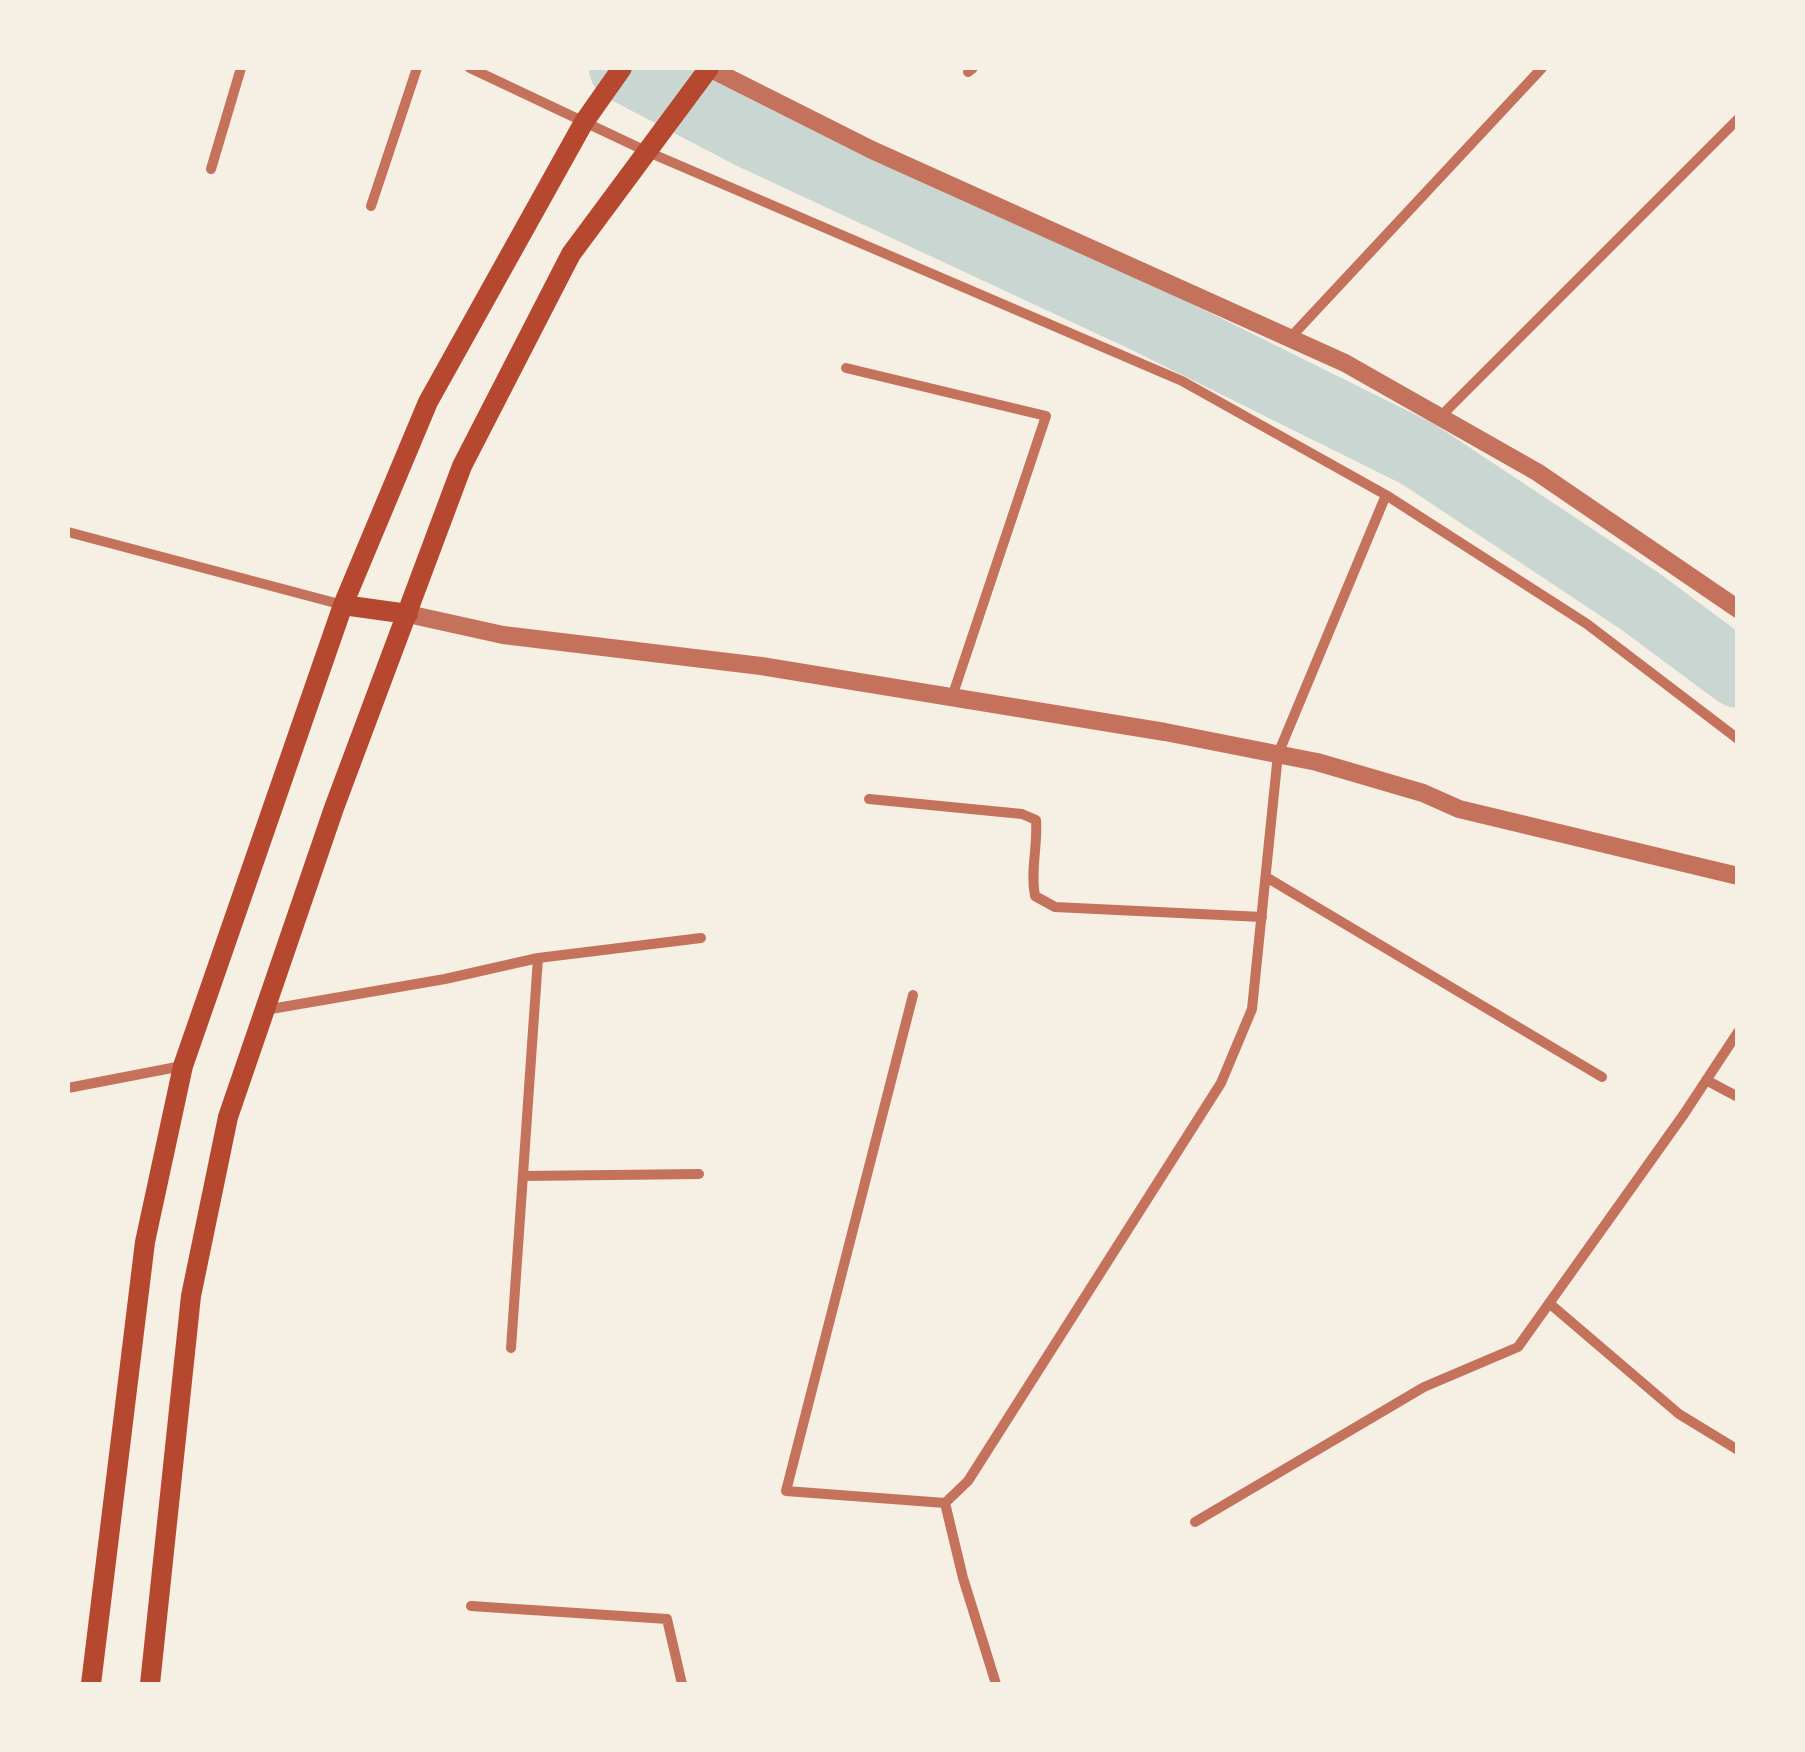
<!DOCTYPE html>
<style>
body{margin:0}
#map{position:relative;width:1805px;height:1752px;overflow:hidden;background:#f6efe4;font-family:"Times New Roman",serif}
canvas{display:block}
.frame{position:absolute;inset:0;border:70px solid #f6efe4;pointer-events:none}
</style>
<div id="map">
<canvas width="1805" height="1752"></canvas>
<div class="frame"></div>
</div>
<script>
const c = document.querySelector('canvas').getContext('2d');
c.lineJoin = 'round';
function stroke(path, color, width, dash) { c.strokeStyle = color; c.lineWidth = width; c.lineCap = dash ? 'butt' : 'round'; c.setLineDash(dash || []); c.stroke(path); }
stroke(new Path2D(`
 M623,68l126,66 401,187 268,133 223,148 97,72`), '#c9d6d2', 68);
stroke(new Path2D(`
 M470,68l178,84 534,229 204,114 201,129 151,115
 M968,72l5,-4
 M211,169l30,-101
 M371,206l46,-138
 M1290,338l252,-270
 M846,368l200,48 -94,281
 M1440,417l298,-298
 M68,532l275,73
 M869,799l153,15 14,6c2,26 -6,51 -1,76l20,11 207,10
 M1266,877l336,200
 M913,995l-127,496 159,12
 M265,1010l180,-31 93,-21 163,-20
 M1706,1080l32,17
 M68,1088l114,-22
 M523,1176l176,-2
 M1549,1303l130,111 59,36
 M511,1348l27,-390
 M1195,1522l229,-135 94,-40 166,-233 54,-82
 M471,1606l196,13 15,65
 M996,1684l-33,-106 -18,-75 23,-22 253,-398 31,-74 26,-255 108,-259`), '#c5725c', 10);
stroke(new Path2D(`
 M709,68l163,82 473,213 192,109 201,137
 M408,614l95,21 258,31 404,66 152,30 106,31 36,16 279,67`), '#c5725c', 18);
stroke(new Path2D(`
 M343,605l65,9
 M91,1684l54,-442 38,-176 160,-461 85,-203 156,-280 38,-54
 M150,1684l41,-388 37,-179 106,-309 128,-342 109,-212 138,-186`), '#b5482f', 20);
</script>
